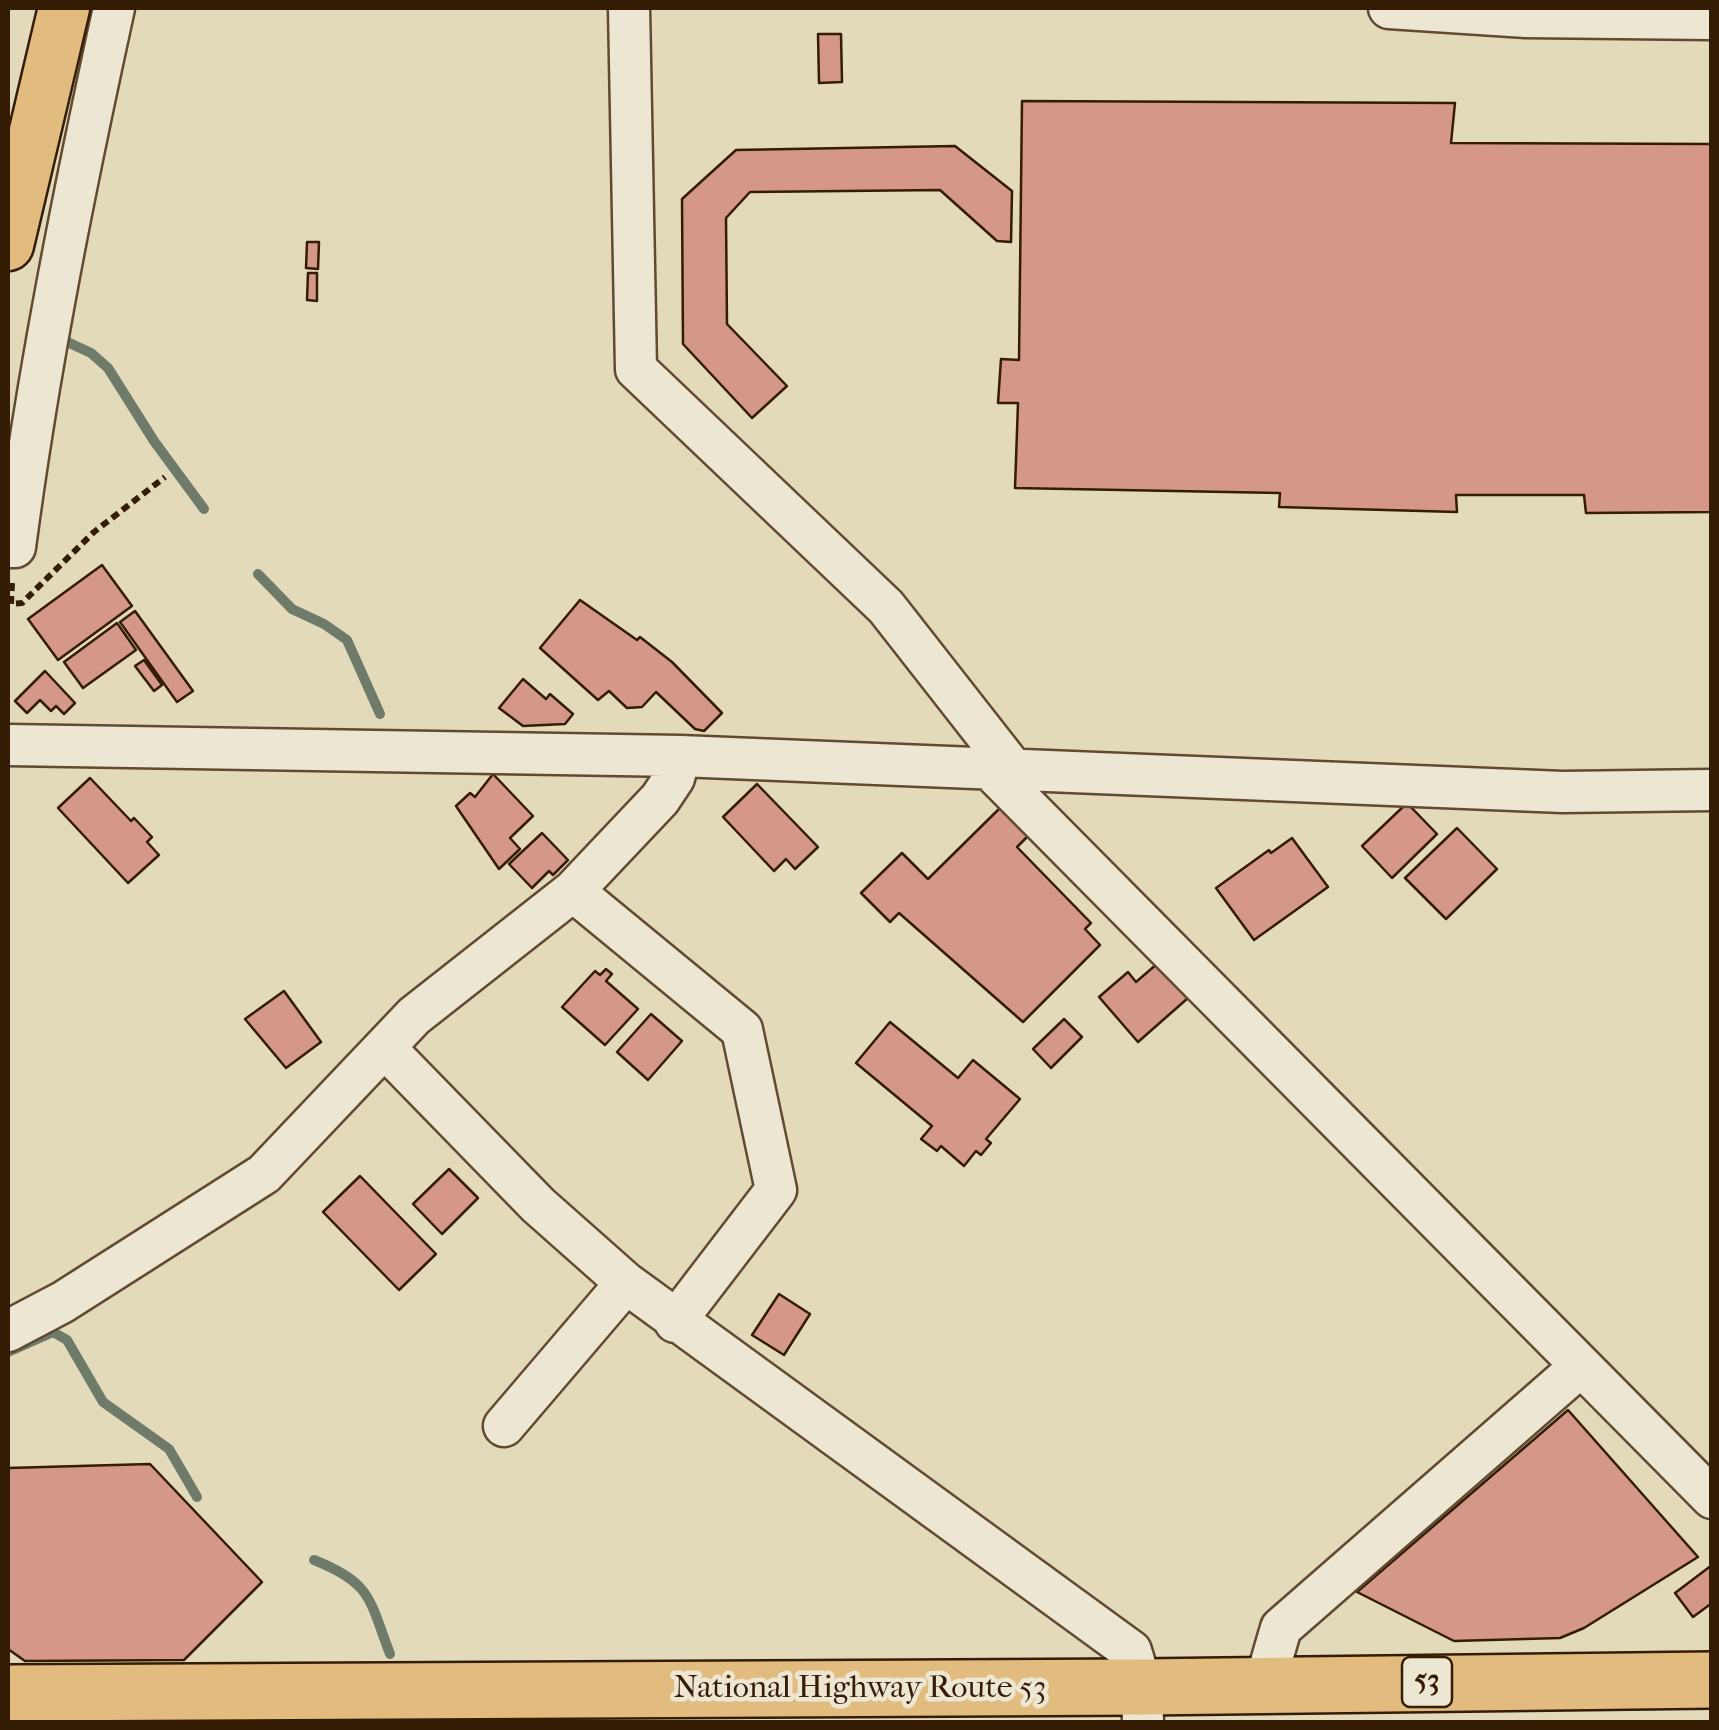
<!DOCTYPE html>
<style>
body{margin:0}
#map{position:relative;width:1719px;height:1730px;overflow:hidden;background:#e3d9bb;font-family:"IM FELL French Canon",serif}
canvas{display:block}
.frame{position:absolute;inset:0;border:10px solid #351c05;pointer-events:none}
</style>
<div id="map">
<canvas width="1719" height="1730"></canvas>
<div class="frame"></div>
</div>
<script>
const c = document.querySelector('canvas').getContext('2d');
c.lineJoin = 'round';
function stroke(path, color, width, dash) { c.strokeStyle = color; c.lineWidth = width; c.lineCap = dash ? 'butt' : 'round'; c.setLineDash(dash || []); c.stroke(path); }
function fillPath(path, color) { c.fillStyle = color; c.fill(path, 'evenodd'); }
function drawText(font, color, halo, rows, align = 'center') {
  c.font = font + ' "IM FELL French Canon",serif'; c.lineWidth = 9; c.setLineDash([]); c.textBaseline = 'middle'; c.strokeStyle = halo; c.fillStyle = color; for (const [text, x, y, turn = 0] of rows) {
    c.save(); c.translate(x, y); c.rotate((+turn || 0) * Math.PI / 180); c.textAlign = isNaN(turn) ? turn : align; if (halo) c.strokeText(text, 0, 0); c.fillText(text, 0, 0); c.restore();
  }
}
stroke(new Path2D(`
 M63,340l28,13 17,15 46,73 50,68
 M258,574l34,35 32,15 23,16 33,74
 M8,1352l45,-20 14,8 36,62 66,47 28,48
 M314,1560c58,23 55,39 76,94`), '#6f7b6a', 10);
const building = new Path2D(`
 M818,34h23l1,48 -23,1z
 M1022,101l433,2 -4,40 261,1v368l-126,1 -2,-18h-128l1,17 -178,-5 1,-14 -265,-5 3,-85h-20l3,-44 18,1z
 M955,146l57,45 -1,51 -14,-1 -57,-51 -190,2 -24,26 1,106 60,62 -35,32 -69,-74 -1,-145 54,-49z
 M307,242h12l-1,27 -12,-1z
 M308,273h9v28l-10,-1z
 M102,565l30,41 -74,54 -30,-41z
 M580,600l57,40 3,-3 32,25 50,51 -18,18 -9,-2 -39,-37 -14,15 -15,1 -18,-17 -11,9 -58,-52z
 M135,611l58,80 -16,11 -57,-80z
 M117,623l19,27 -53,38 -19,-26z
 M144,660l18,25 -8,6 -19,-25z
 M45,671l30,32 -11,11 -8,-8 -5,5 -11,-11 -13,13 -12,-12z
 M523,679l23,20 4,-5 23,20 -8,10 -42,2 -24,-18z
 M493,774l40,42 -23,22 10,11 -21,20 -43,-63 14,-13 5,4z
 M90,778l41,43 3,-3 18,19 -5,5 12,13 -31,28 -70,-75z
 M757,784l61,63 -23,22 -9,-10 -12,12 -51,-54z
 M1407,803l30,31 -45,44 -30,-32z
 M1004,804l28,28 -15,15 74,76 -6,6 15,16 -77,77 -124,-109 -9,9 -29,-29 41,-40 26,26z
 M1457,828l40,41 -51,50 -41,-41z
 M542,833l26,27 -15,15 -4,-4 -17,17 -23,-24z
 M1292,838l36,49 -74,53 -38,-52 53,-38 2,3z
 M1158,963l30,35 -50,44 -39,-45 29,-25 8,10z
 M606,969l6,5 -6,7 32,28 -33,36 -43,-38 33,-36 5,4z
 M284,991l37,51 -35,26 -41,-49z
 M651,1014l31,27 -34,39 -31,-28z
 M1064,1019l18,18 -31,31 -18,-19z
 M890,1022l68,56 15,-18 47,39 -34,40 5,4 -10,12 -5,-4 -12,15 -23,-20 -4,5 -16,-12 11,-13 -76,-63z
 M449,1169l29,29 -36,36 -29,-30z
 M360,1176l76,78 -37,36 -76,-78z
 M779,1294l31,20 -26,41 -32,-20z
 M1568,1410l130,147 -114,71 -24,10 -106,3 -97,-49z
 M150,1464l112,118 -78,78 -159,1 -17,-12v-181z
 M1712,1565v38l-19,14 -18,-24z`);
fillPath(building, '#d4978a');
stroke(building, '#351c05', 2.5);
const minor = new Path2D(`
 M629,8l7,361 250,238 126,161
 M1389,8l137,9 186,2
 M8,547h7c24,-182 60,-361 99,-539
 M8,745l672,11 883,36 149,-2
 M987,766l725,732
 M573,891l169,139 34,160 -101,132
 M385,1048l153,157 88,78 505,368 11,36 1,35
 M8,1331l55,-29 201,-128 150,-158 159,-125 87,-92 14,-21 6,-22
 M504,1426l122,-143
 M1265,1683l16,-55 300,-262`);
const major = new Path2D(`
 M8,245l56,-237`);
const highway = new Path2D(`
 M8,1693l1134,-6 570,-7`);
stroke(minor, '#604b32', 45);
stroke(major, '#351c05', 55);
stroke(highway, '#351c05', 60);
stroke(new Path2D(`
 M12,583l-1,21 11,-1 72,-71 71,-55`), '#351c05', 6, [8, 5]);
stroke(minor, '#ede6d3', 40);
stroke(major, '#e2bc7e', 50);
stroke(highway, '#e2bc7e', 55);
for (const [x, y, w] of [
 [1427,1682,50]
]) { const box = new Path2D(); box.roundRect(x - w / 2, y - 25, w, 50, 8); c.fillStyle = '#ede6d3'; c.fill(box); stroke(box, '#351c05', 2.5); }
drawText('bold 30px', '#351c05', null, [
 ["53",1427,1682]
]);
drawText('32px', '#351c05', '#ede6d3', [
 ["National Highway Route 53",860,1689]
]);
</script>
